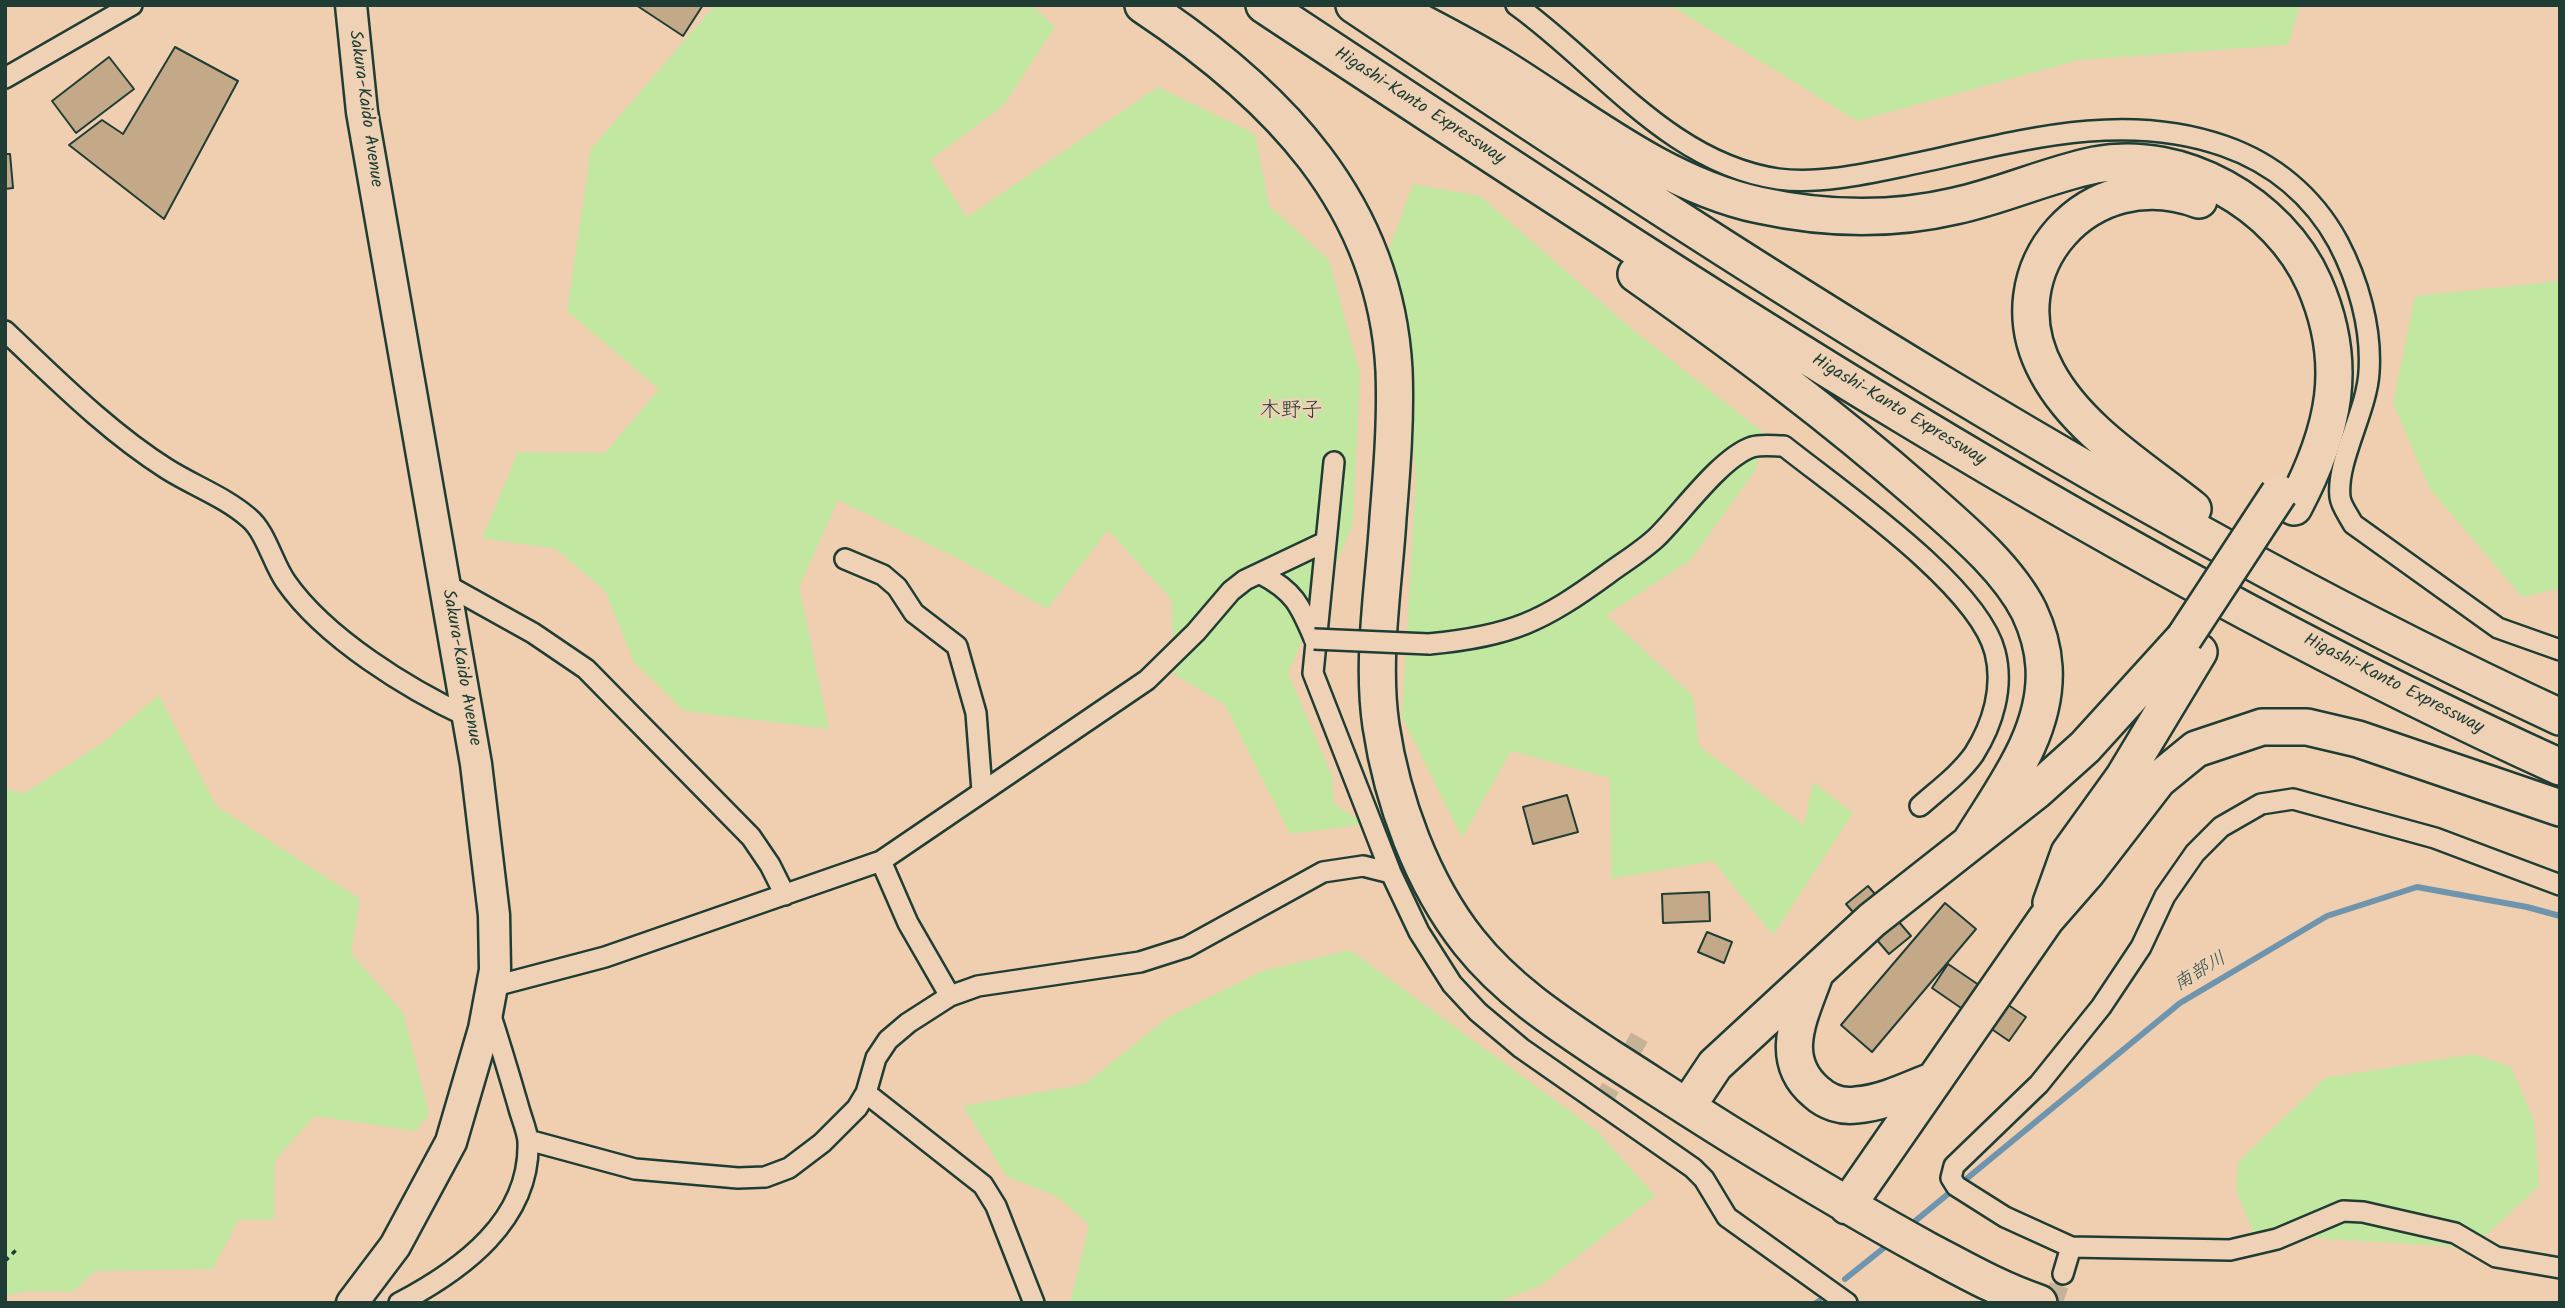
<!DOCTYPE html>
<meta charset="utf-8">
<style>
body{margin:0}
#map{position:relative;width:2565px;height:1308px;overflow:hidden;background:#efcfb0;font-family:Kalam,sans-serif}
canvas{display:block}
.frame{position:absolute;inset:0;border:7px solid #1f3d34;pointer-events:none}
</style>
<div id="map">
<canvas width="2565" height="1308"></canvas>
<div class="frame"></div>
</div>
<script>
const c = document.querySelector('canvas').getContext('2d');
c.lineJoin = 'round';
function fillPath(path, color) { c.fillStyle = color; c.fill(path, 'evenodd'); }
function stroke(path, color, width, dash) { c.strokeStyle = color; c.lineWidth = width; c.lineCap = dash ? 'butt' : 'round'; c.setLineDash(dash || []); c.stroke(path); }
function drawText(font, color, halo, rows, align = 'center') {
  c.font = font + ' Kalam,"Klee One",sans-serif'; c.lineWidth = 5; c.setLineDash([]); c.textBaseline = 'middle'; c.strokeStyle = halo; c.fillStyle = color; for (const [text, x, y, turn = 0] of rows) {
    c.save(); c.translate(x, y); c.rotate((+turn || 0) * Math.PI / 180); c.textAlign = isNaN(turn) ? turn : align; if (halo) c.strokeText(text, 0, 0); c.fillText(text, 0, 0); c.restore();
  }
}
fillPath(new Path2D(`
 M715,5h317l23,22 -52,79 -73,54 37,57 191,-130 97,47 14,72 60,54 31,113 -7,151 -65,149 44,103 2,28 31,20 -75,10 -65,-129 -51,-31 -3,-75 -63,-69 -61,79 -86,-49 -123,-60 -39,87 30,142 -145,-18 -50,-49 -29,-71 -49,-42 -74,-11 36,-86 87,1 54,-64 -92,-78 24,-162z
 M1670,5h630l-12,40 -209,15 -222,61z
 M1413,184l67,12 153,134 131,103 -8,36 -65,91 -85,55 87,81 6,50 105,79 9,-43 40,31 -80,122 -60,-74 -102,18 -1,-101 -99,-27 -49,87 -60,-121 14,-243 -27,-225z
 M2560,281v307l-38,9 -92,-108 -37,-86 22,-107z
 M159,695l57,111 144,93 -9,55 52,58 26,102 -13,17 -101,-15 -40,44 -1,59 -36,1 -25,49 -118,2 -22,21 -46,-1 -22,5v-507l20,4 80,-52z
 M1350,950l247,181 58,65 -115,90 -46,17h-424l19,-78 -31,-28 -52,-21 -43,-70 122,-22 82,-66 95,-47z
 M2473,1054l38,13 23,54 5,65 -67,62 -218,-14 -18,-44 2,-28 87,-84z`), '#c2e7a1');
stroke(new Path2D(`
 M1914,1222l266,-219 147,-87 90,-29 110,20 33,9
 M1845,1279l40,-32
 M1816,1303l3,-2`), '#6e95ad', 6);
const building = new Path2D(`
 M636,5h67l-20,31z
 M175,47l63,34 -74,138 -95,-74 33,-25 21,14z
 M109,57l25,32 -58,44 -24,-32z
 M5,154h5l3,34 -8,1z
 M1567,795l11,37 -45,12 -10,-37z
 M1868,886l43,50 -22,18 -43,-50z
 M1709,892l1,29 -47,2 -1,-29z
 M1945,903l31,26 -104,123 -31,-27z
 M1707,932l25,10 -8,21 -26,-11z
 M1948,964l78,53 -17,24 -77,-53z`);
fillPath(building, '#c4a988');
stroke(building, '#1f3d34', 2);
stroke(new Path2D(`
 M1601,1104l42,-73
 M2053,1303l10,-29`), '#c5b297', 19, [19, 10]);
const street = new Path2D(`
 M1516,5c84,60 153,158 262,174 39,5 83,-4 121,-12 107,-22 218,-59 325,-21 49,17 89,50 114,96 20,38 34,86 31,130 -2,39 -33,89 -29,125 1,9 9,19 13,27l145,104 62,22
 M5,78l127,-73
 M5,331c51,48 102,100 162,138 27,17 58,28 82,49 17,14 24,46 37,64 39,56 122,107 182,135
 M1334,462l-21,211 78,200 28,59 33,52 26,28 43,36 172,120 11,11 23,38 120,86
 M845,559l38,16 14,12 17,26 43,33 19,67 6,78
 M1261,574c33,17 39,31 53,64
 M445,584l88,49 53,36 165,168 19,28 15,30
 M1429,644c83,-8 113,-22 180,-71 15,-11 33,-22 47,-35 25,-24 64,-80 96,-91 10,-3 22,-1 32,-1 55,44 194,139 211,206 9,35 -2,72 -21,102 -14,20 -36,36 -54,52
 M881,861l27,62 42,73
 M2560,885l-125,-47 -142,-39 -32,5 -40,23 -26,26 -30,43 -24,51 -40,60 -62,77 -85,82 -3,12 5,8 49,31 66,30 159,3 47,-11 66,-28 20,1 92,21 41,24 64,11
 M491,987l114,-30 276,-96 266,-181 49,-48 35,-41 14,-11 80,-38
 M866,1093l117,92 13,21 38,97
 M528,1140l107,29 103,9 27,-1 24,-9 33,-25 35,-35 9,-15 10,-35 12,-18 20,-17 42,-27 28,-10 162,-24 47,-15 136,-75 40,-6 28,7
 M2063,1274l8,-27
 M399,1303c63,-33 132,-83 129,-162 -1,-11 -7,-24 -10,-36 -9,-31 -18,-61 -28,-92`);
const primary = new Path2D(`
 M351,5l11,107 114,652 18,151 1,55 -11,59 -33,113 -56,104 -43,57`);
const highway = new Path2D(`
 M1143,5c132,88 242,197 251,365 2,49 -2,99 -6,148 -4,67 -17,141 -7,208 11,74 41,157 88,216 38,48 89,81 140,115 44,28 88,57 132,84 62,38 124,75 188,110 36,19 71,39 110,52
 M1264,5c418,276 839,555 1296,762
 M1354,5c387,259 781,515 1206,712
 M1392,7c35,19 72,37 106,58 83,51 164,119 261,140 64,14 132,16 196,1 47,-10 92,-31 140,-41 87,-17 184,39 219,118 36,82 20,148 -20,224
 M1636,274c99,70 195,141 286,221 37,33 84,71 107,116 8,17 14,38 15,56 4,65 -41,122 -73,174
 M2193,509c-50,-40 -115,-79 -146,-137 -56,-103 43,-213 152,-172
 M2051,903l18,-50 54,-75 76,-126
 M1814,977c-14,39 -37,82 2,115 11,10 26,15 40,13 27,-2 53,-15 78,-25
 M1687,1107l28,-42 157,-145 164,-129 49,-44 99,-109
 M1847,1206l199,-287 41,-47 71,-92 38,-31 66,-22h45l51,12 202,69`);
stroke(street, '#1f3d34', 24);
stroke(primary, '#1f3d34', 35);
stroke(highway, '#1f3d34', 40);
stroke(new Path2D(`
 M5,1261l14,-14`), '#1f3d34', 3.5, [5, 5]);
stroke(street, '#efd2b5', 19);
stroke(primary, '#efd2b5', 30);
stroke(highway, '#efd2b5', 35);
const streetBridge = new Path2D(`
 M1314,639l115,5`);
const highwayBridge = new Path2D(`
 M2184,638l95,-145`);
stroke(streetBridge, '#1f3d34', 24, []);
stroke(highwayBridge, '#1f3d34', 40, []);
stroke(streetBridge, '#efd2b5', 19);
stroke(highwayBridge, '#efd2b5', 35);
drawText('18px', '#1f3d34', '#efd2b5', [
 ["Higashi-Kanto Expressway",1419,107,33],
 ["Sakura-Kaido Avenue",364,109,82],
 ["Higashi-Kanto Expressway",1898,411,31],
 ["Sakura-Kaido Avenue",460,668,80],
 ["Higashi-Kanto Expressway",2393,685,27]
]);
drawText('italic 19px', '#2c4c48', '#efd2b5', [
 ["南部川",2201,973,-31]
]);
drawText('21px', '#1f3d34', '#efd2b5', [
 ["木野子",1291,412]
]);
</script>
